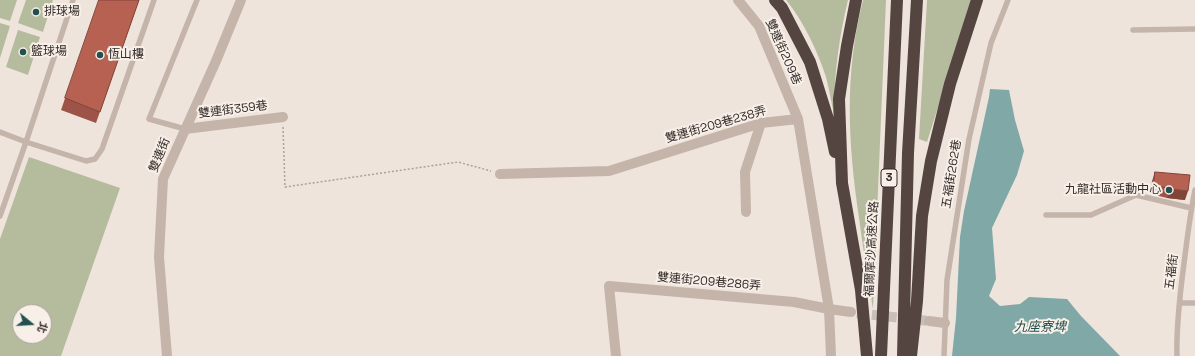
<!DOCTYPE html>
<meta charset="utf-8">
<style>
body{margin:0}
#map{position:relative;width:1195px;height:356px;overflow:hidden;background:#efe4dc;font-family:"Space Grotesk","Noto Sans TC",sans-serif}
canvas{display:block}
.north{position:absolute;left:12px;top:304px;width:40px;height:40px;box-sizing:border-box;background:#f7efe8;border:1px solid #a9a19b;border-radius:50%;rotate:108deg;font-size:11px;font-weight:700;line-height:16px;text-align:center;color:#342b28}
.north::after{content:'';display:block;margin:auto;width:14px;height:18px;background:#23504f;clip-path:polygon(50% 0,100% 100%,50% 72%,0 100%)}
</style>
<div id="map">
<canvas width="1195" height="356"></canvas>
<div class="north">北</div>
</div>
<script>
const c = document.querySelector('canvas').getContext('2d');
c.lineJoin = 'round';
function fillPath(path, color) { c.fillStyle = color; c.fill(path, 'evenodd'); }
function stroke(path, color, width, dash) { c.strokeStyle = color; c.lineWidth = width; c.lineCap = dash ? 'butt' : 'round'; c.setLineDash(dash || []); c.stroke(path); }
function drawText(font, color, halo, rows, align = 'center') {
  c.font = font + ' "Space Grotesk","Noto Sans TC",sans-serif'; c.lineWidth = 4; c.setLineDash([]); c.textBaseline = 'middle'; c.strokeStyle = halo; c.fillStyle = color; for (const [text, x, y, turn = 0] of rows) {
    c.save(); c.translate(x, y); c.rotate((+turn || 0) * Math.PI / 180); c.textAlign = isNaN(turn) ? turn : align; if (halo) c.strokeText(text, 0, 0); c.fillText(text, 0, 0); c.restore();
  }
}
fillPath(new Path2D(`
 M0,0h17l-7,21 -10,-3z
 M26,0h27l-10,32 -25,-9z
 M786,0h62c-9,37 -14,75 -14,114 -3,-13 -5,-25 -8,-37 -9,-27 -22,-55 -40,-77z
 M863,0h23l-13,309c-5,-30 -10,-60 -14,-91 -11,-75 -15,-143 4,-218z
 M927,0h45l-45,142 -8,-3z
 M0,23l10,3 -10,32z
 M18,30l22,7 -12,38 -22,-8z
 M29,157l91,31 -59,168h-61v-117zM20,312h24v24h-24z`), '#b5bc9e');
fillPath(new Path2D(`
 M990,89l19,1 6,30 9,31 -7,24 -25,53 4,51 -7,17 11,10 20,-2 9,-7 38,2 14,17 39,40h-168l4,-38 4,-81 4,-26 25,-114z`), '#7fa8a6');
stroke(new Path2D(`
 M857,313l72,8`), '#cabfb8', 10, [10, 5]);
stroke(new Path2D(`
 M283,127l2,60 173,-25 33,9`), '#b19e94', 1.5, [2, 2]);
stroke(new Path2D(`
 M1133,30l62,-1
 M185,129l-36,-10 48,-119
 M0,132l26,10 60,19 9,-2 7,-10 52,-149
 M1046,215h45l45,-20 55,13
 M0,216l26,-74 47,-142
 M1180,303h15
 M944,356l3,-76 22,-141 22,-96 17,-43
 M1177,356c-1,-26 2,-51 5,-77 4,-30 7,-60 13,-89`), '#c5b4aa', 5.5);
stroke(new Path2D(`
 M738,0l21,26 39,93
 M185,129l98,-12
 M500,174l109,-3 152,-48 37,-4 31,190 22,3
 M746,212l-1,-40 16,-49
 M929,321l16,2
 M167,356l-8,-99 4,-78 53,-118 25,-61
 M616,356l-7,-70 185,16 35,7 2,47`), '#c5b4aa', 10);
stroke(new Path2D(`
 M775,0l7,8 28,54 18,57 7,33
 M856,0l-9,46 -8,53 3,84 19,107 6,66
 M881,356l16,-356
 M903,356l5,-203 9,-153
 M911,356l6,-55 5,-85 9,-55 19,-77 27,-84`), '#544541', 12);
fillPath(new Path2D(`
 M99,0h40l-43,123 -35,-13z
 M1155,172l30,28 -18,-2 -16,-4 1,-13z`), '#9d5347');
fillPath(new Path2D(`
 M1171,189l17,2 -3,9 -18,-2z`), '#804439');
const building = new Path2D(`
 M99,0h40l-39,112 -35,-14z
 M1155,172l35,3 -2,16 -17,-2 -17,-4z`);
fillPath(building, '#b76152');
stroke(building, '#804439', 1);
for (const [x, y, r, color] of [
 [36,12,4,"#23504f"],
 [23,52,4,"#23504f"],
 [100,55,4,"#23504f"],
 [1169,190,4,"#23504f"]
]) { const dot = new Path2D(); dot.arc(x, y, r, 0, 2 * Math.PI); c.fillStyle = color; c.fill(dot); stroke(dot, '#f7efe8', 1.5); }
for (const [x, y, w] of [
 [889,178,16]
]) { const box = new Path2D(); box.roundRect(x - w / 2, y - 9, w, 18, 3); c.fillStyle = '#f7efe8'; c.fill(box); stroke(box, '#342b28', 1); }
drawText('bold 11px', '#342b28', null, [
 ["3",889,178]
]);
drawText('12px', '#342b28', '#f7efe8', [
 ["排球場",44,12],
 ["籃球場",31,52],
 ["恆山樓",108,55],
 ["九龍社區活動中心",1161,190,"right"]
], 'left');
drawText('12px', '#342b28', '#f7efe8', [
 ["雙連街209巷",783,52,66],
 ["雙連街359巷",233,110,-7],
 ["雙連街209巷238弄",716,125,-16],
 ["雙連街",160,155,-68],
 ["五福街262巷",952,174,-81],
 ["福爾摩沙高速公路",872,249,-87],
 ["五福街",1172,272,-83],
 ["雙連街209巷286弄",709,282,5]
]);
drawText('italic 13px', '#23504f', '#f7efe8', [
 ["九座寮埤",1040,327]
]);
</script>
